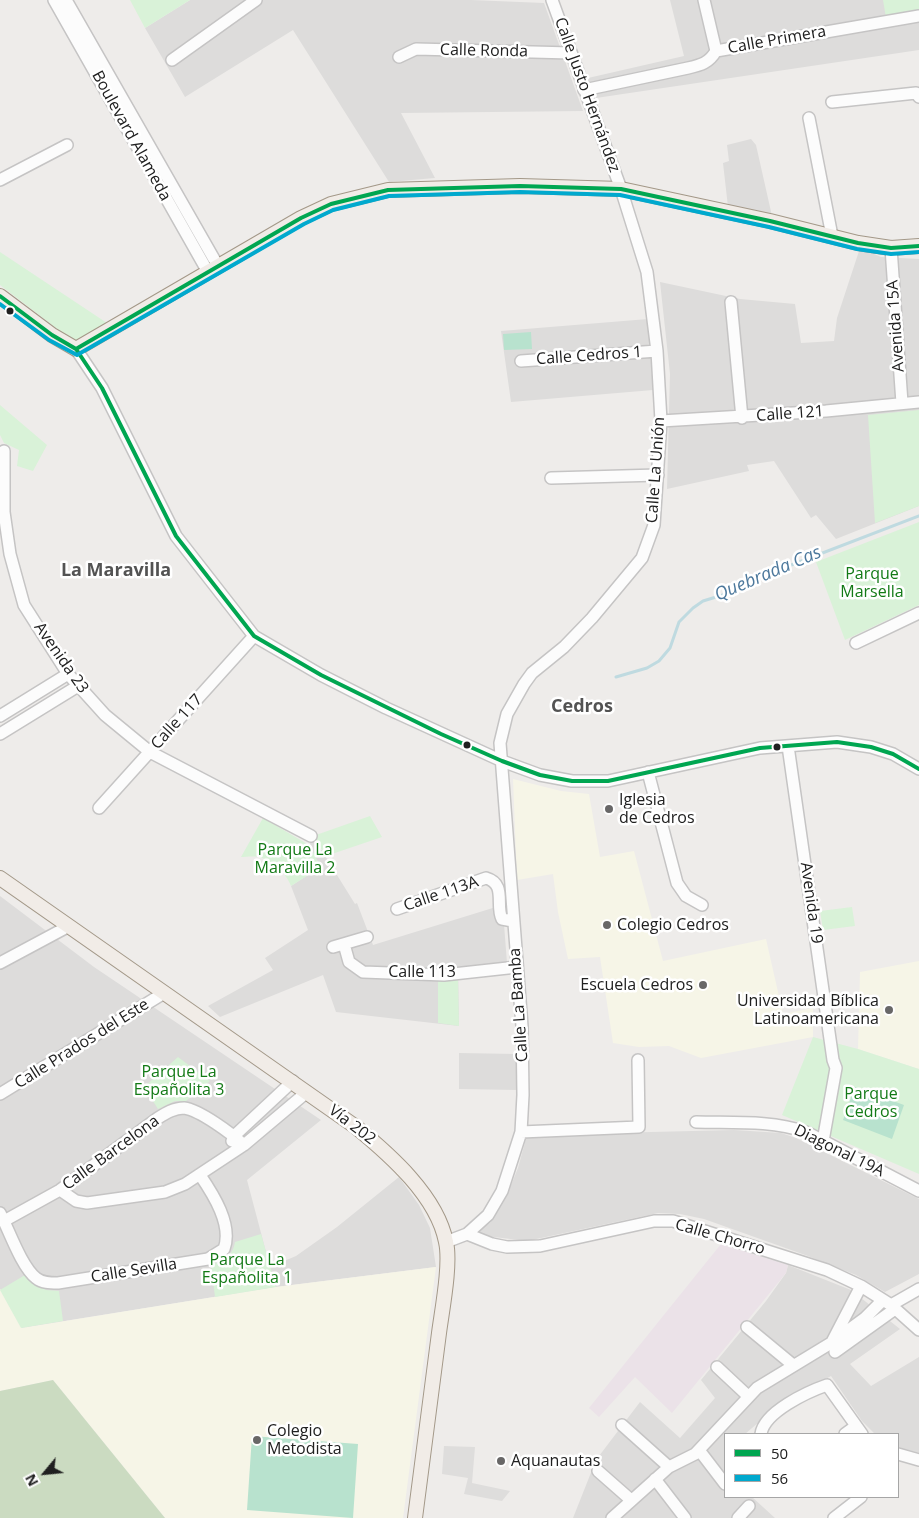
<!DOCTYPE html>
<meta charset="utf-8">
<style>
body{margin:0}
#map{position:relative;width:919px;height:1518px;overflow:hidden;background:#eeecea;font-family:"Open Sans",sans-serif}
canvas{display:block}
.legend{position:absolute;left:724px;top:1433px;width:175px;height:65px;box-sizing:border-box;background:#fff;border:1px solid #a6a6a6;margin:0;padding:6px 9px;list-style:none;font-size:15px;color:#202020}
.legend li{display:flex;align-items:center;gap:10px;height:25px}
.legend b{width:25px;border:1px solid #a6a6a6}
.north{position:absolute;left:20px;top:1448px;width:50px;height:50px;-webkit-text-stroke:4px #fff;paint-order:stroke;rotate:242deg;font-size:14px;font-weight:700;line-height:20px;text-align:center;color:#202020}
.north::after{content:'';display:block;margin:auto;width:18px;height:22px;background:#202020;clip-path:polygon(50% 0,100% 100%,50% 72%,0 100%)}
</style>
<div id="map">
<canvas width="919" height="1518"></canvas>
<ul class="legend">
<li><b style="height:6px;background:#00a651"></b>50</li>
<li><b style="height:6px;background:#00a9ce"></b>56</li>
</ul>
<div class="north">N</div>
</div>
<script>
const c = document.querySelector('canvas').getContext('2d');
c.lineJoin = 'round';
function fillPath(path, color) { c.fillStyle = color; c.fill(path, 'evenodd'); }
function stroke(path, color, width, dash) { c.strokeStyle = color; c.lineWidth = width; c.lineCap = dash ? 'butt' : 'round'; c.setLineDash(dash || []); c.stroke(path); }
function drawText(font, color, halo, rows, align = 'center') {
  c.font = font + ' "Open Sans",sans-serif'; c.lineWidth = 5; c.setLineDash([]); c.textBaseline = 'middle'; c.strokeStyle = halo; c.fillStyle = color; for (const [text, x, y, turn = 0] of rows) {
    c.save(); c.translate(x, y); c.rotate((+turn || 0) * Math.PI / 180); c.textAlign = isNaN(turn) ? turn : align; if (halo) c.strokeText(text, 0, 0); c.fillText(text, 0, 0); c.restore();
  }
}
fillPath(new Path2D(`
 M190,0h281l73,3 39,108 -182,2 34,65 -46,4 -96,-152 -108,67 -40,-69z
 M670,0h249v50l-323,48 -8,-20 96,-22z
 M751,139l5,6 16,71 -44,-9 -5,-44 6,-2 -2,-16z
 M860,248l21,9 38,2v247l-83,33 -20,-24 -5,3 -37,-57 -27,4 2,6 -82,18 3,-115 -10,-92 80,17 55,5 6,39 33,-2 3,-23z
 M648,319l5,71 -142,12 -10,-71z
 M314,838l41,66 2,-1 16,42 123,-38 8,17 3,39 -49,4 1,59 -123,-14 -13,-37 -103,42 -12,-11 65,-36 -8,-12 43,-28 -17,-44 29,-19 -11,-22z
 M0,896l94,71 227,153 -74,60 23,87 26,-11 41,-29 62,-50 20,28 11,23 6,39 -160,20 -255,41 -21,-39z
 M459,1053l58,1v36l-58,-1z
 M734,1130l47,3 15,5 123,61v75l-34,18 -29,-17 -48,-19 -104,-37 -24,-5 -22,-1 -131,28 -41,-5 -10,-4 14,-9 17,-28 11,-27 9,-33z
 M788,1265l63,25 49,39 -50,35 21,22 48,-29v96l-21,-6v-13h-23l-13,-13 -31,-45 -52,29 -34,29h-20v63h27l23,21h-202l23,-58 44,-58 40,36 35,-40 -14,-18 65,-79 20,-28z`), '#dddcdb');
fillPath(new Path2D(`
 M721,1244l67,21 -2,8 -114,140 -37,-36 -36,40 -10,-9z`), '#ebe2e8');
fillPath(new Path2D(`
 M513,779l48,12 28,3 11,63 34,-6 29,110 103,-22 17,75 30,-6v29l-112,21 -32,-12 -30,1 -26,-4 -13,-86 -32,2 -10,-47 -5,-38 -36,6z
 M919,961v108l-61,-20 2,-77z
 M436,1267l-33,251h-238l-112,-138 -53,11v-102l22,39 254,-41z`), '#f6f5e7');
fillPath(new Path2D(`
 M53,1380l112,138h-165v-127z`), '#cbdbc1');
fillPath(new Path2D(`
 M130,0h60l-45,28z
 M883,0h36v12l-33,6z
 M0,252l107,71 -29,18 -9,-3 -69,-53z
 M0,405l47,40 -14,26 -16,-5 2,-16 -15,-7 -4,-8z
 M919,410v96l-44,17 -7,-108z
 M919,522v83l-74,35 -29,-78z
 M370,816l12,21 -56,19 -12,-18 2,-3z
 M263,818l46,27 12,22 -30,19c-4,-12 -20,-27 -33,-29 -6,-1 -12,0 -17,0z
 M852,907l3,19 -32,4 -3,-19z
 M458,979l1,47 -21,-3v-43z
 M813,1037l45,12 61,20v105l-137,-59z
 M178,1057l32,24 -24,20h-11l-17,8 -14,-22z
 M261,1234l15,53 -61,10 -4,-32c12,-5 22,-9 24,-23z
 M25,1275l21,15 13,1 4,30 -42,7 -21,-38z`), '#d9f2d8');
fillPath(new Path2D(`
 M531,332l1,17 -28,1 -1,-16z
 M855,1087l49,18 -12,34 -49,-19z
 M252,1436l106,8 -5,74 -106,-8z`), '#b8e2ce');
fillPath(new Path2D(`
 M444,1446l31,1 -3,36 38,8 -8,10 -38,-7 4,-16 -26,-4z`), '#dedddc');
stroke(new Path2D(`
 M616,677l31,-9 12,-7 11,-13 9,-26 14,-14 10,-7 36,-11 5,-8 13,-7 16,-3 146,-56`), '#bfdae0', 3);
const minor = new Path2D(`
 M54,0l154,272
 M66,0l152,266
 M704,0l12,51
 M399,57l17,-8 155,4
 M172,60l84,-60
 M584,90l104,-22c13,-3 21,-5 28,-17l203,-35
 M832,102l84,-9 3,4
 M809,118l23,118
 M0,180l67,-35
 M891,248l11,155
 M731,302l11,116
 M76,349l26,39 74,148 78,100 67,39 65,33 116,53 38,14 32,6h36l152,-33 77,-6 34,5 22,7 26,15
 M521,361l136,-10
 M661,421l165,-10 93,-9
 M4,451v61l6,42 14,51 44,69 37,41 45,37 161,84
 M551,478l107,-3
 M856,643l63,-30
 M0,716l68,-42
 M0,734l78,-48
 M788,746l45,314 3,8 -13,73
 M648,772l29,111 9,13 16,9
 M99,808l155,-172
 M397,909l89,-31c21,6 9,27 16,41l11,2
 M344,944l5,18 14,10 81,3 73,-8
 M333,947l34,-10
 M0,963l69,-37
 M0,1094l164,-101
 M696,1122c37,1 75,-2 110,10l113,59
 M521,1132l118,-5 -1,-67
 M232,1141l2,-5 59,-55
 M60,1190l16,11 11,2 78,-11 20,-8 59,-39 63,-53
 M0,1213c9,17 21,53 36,65 6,5 14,5 22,5l150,-24 16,-10c9,-24 -11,-55 -24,-74
 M4,1221l56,-31 98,-72c8,-5 16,-10 26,-10 16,2 48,26 60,37
 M467,1234l25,10 15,3 33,-1 114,-25h19l154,49 34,16 30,19 28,25
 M446,1242l21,-8 21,-19 14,-24 19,-59 2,-37 -1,-69 -22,-283 7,-29 17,-30 8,-11 32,-26 28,-29 50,-60 12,-33 7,-104 -4,-70 -10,-79 -26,-83 -69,-189
 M891,1305l28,-16
 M747,1327l46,38
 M833,1340l28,-54
 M835,1352l60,-43
 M717,1367l31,29
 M622,1425l47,42
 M761,1434c3,-22 46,-42 66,-49l35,49
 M845,1434l11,-8
 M699,1450l26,34
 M898,1454l21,6
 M598,1471l33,29
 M655,1479l30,39
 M612,1518l57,-51 26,-13 62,-66 74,-45 34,-25 18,-18
 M738,1518l11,-12
 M834,1518l27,-21`);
const major = new Path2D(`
 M0,296l52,39 24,14 225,-131 30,-14 57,-14 132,-4 101,3 149,32 88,22 33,5 28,-2
 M0,878l356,249c34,28 81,69 90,115 5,22 -4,68 -7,91 -8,62 -16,123 -24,185`);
stroke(minor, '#c5c4c4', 14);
stroke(major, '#a39888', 16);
stroke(minor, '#fcfcfc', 11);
stroke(major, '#f1ece7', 14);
stroke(new Path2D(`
 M0,296l52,39 24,14 26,39 74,148 78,100 67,39 120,59 61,27 38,14 32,6h36l152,-33 77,-6 34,5 22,7 26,15
 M76,349l225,-131 30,-14 57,-14 132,-4 101,3 149,32 88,22 33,5 28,-2`), '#00a651', 4);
stroke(new Path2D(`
 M0,304l49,36 28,15 227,-131 29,-14 56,-14 131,-4 100,3 149,32 88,22 34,5 28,-2`), '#00a9ce', 4);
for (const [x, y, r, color] of [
 [10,311,4.5,"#202020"],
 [467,745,4.5,"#202020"],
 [777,747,4.5,"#202020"],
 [609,809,5,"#686767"],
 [607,925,5,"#686767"],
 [703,985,5,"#686767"],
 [889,1010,5,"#686767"],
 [257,1440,5,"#686767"],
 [501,1461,5,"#686767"]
]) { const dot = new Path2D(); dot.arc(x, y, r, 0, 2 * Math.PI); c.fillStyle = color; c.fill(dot); stroke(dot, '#fff', 2); }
drawText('16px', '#202020', '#fff', [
 ["Calle Primera",777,40,-10],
 ["Calle Ronda",484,51,1],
 ["Calle Justo Hernández",587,95,70],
 ["Boulevard Alameda",131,136,61],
 ["Avenida 15A",896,326,-94],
 ["Calle Cedros 1",589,356,-4],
 ["Calle 121",790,414,-4],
 ["Calle La Unión",656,470,-86],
 ["Avenida 23",61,658,55],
 ["Calle 117",177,722,-48],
 ["Calle 113A",441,894,-19],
 ["Avenida 19",811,903,82],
 ["Calle 113",422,972],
 ["Calle La Bamba",519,1005,-94],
 ["Calle Prados del Este",82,1044,-32],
 ["Vía 202",352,1125,37],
 ["Diagonal 19A",839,1151,26],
 ["Calle Barcelona",111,1153,-36],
 ["Calle Chorro",720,1237,16],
 ["Calle Sevilla",134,1271,-9]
]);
drawText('16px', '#137a16', '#fff', [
 ["Parque",872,574],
 ["Marsella",872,592],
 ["Parque La",295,850],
 ["Maravilla 2",295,868],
 ["Parque La",179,1072],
 ["Españolita 3",179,1090],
 ["Parque",871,1094],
 ["Cedros",871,1112],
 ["Parque La",247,1260],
 ["Españolita 1",247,1278]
]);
drawText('16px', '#202020', '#fff', [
 ["Iglesia",619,800],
 ["de Cedros",619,818],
 ["Colegio Cedros",617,925],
 ["Escuela Cedros",693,985,"right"],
 ["Universidad Bíblica",879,1001,"right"],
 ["Latinoamericana",879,1019,"right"],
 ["Colegio",267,1431],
 ["Metodista",267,1449],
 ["Aquanautas",511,1461]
], 'left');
drawText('bold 18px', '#535353', '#fff', [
 ["La Maravilla",116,571],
 ["Cedros",582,707]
]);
drawText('italic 18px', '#4c789c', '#fff', [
 ["Quebrada Cas",768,574,-23]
]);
</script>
